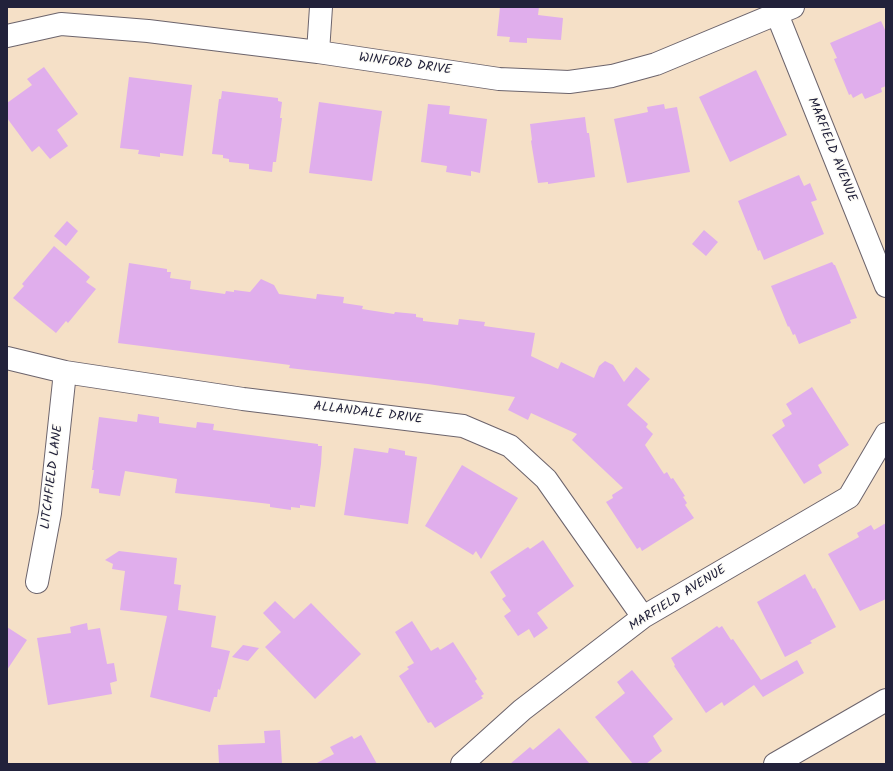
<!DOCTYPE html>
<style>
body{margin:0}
#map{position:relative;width:893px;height:771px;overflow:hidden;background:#f5e0c7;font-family:Kalam,sans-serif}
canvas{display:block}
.frame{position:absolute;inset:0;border:8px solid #22223b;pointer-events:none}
</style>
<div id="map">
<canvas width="893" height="771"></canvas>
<div class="frame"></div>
</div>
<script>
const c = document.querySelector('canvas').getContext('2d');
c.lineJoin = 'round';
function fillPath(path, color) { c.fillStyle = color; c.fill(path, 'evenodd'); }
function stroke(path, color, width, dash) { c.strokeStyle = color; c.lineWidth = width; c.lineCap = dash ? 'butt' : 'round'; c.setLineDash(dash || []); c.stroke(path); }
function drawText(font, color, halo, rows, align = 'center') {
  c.font = font + ' Kalam,sans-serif'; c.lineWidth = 3; c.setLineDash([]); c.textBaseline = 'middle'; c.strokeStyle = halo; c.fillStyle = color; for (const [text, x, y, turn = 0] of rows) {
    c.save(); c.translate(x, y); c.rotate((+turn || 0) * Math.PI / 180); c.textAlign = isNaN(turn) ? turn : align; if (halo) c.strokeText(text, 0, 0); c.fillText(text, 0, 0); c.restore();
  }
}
fillPath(new Path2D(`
 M500,7h39l-1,8 25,3 -2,22 -34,-2v5l-18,-1 1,-5 -13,-1z
 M881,21l5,11v54l-5,2 1,4 -17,7 -3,-6 -9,5 -2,-4 -2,1 -15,-36 3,-1 -7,-15z
 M44,67l34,47 -21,16 11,16 -18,13 -11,-13 -7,6 -25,-34v-15l25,-18 -5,-6z
 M756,70l31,65 -57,27 -31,-65z
 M129,77l63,8 -9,71 -23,-3v4l-22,-3 1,-4 -19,-2z
 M222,91l56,7v3l4,1 -2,16h2l-6,44h-3l-1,10 -23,-3v-5l-20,-2v-3l-6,-1v-3l-11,-1 7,-55h2z
 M319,102l63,9 -10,70 -63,-8z
 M428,104l22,2 -1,8 38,5 -7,54 -9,-2v5l-25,-4 1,-6 -26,-4z
 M664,104l1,5 12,-2 13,65 -63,11 -13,-64 34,-7 -1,-5z
 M585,117l2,16h2l6,44 -47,7v-2l-10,1 -7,-42 1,-1 -2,-16z
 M799,175l5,11 6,-3 7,17 -6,2 13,32 -60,26 -4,-10 -2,1 -20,-50z
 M67,221l11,10 -12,15 -12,-10z
 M704,230l14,12 -12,14 -14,-12z
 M54,246l36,31 -4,5 10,7 -28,34 -2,-2 -10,12 -43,-35 11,-12 -2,-2z
 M832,262l2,3h1l22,53 -7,2 1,3 -52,21 -4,-10 -2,1 -4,-9 -1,1 -17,-41z
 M129,263l38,6v3h4l-1,6 21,3 -1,8 35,5 1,-3 8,1v-2l16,2 11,-13 13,6 5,9 37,5 1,-5 27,3 -1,6 20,3 -1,3 32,5 1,-2 21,2v3l7,1v3l35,4 1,-6 26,3 -1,4 51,7 -4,23 27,13 3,-7 33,16 5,-12 6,-5 8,4 11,17 12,-15 14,12 -23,26 21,19 -2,3 7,7 -8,11 19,29 3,-2 4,7 2,-1 12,18 -2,1 4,6 -2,2 9,13 -52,33 -2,-4 -3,2 -31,-47 7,-4 -1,-3 11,-7 -51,-48 5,-6 -46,-21 -3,7 -20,-10 7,-13 -87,-13 -139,-16 1,-3 -172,-22z
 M812,387l37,58 -31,20 4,8 -18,11 -32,-49 13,-9 -3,-6 10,-6 -6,-10z
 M138,414l21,3v6l37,5 1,-6 17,2 -1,6 105,14v2h4l-1,18 -6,43 -15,-2v3l-9,-1v3l-21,-3v-3l-95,-11 2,-14 -52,-8 -5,25 -21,-3v-4l-8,-1 3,-18h-2l7,-53 38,5z
 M354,448l34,5 1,-5 16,3v4l12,2 -9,67 -64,-9z
 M462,465l56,33 -37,61 -5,-8 -3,4 -48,-29z
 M886,523v76l-26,12 -32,-57 31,-17 -2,-4 14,-8 3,5z
 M543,540l31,46 -37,27 11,15 -14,10 -5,-9 -11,7 -14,-20 7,-5 -9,-12 4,-3 -16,-24 38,-25 2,2z
 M119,551l58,7 -3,26 7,1 -3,25 38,6 -5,31 19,4 -10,39 -2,-1 -1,8h-3l-4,15 -60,-15 17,-81 -47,-6 5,-39 -13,-2 1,-5 -8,-4z
 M805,574l8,15 2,-1 21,39 -26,14 2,2 -27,14 -28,-55z
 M275,601l19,18 17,-16 50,51 -46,45 -50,-52 16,-15 -18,-19z
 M412,621l19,30 7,-4 2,3 13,-8 24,37 -2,2 9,13 -3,2 2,2 -48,30 -4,-6 -3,1 -29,-47 10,-7 -2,-2 7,-4 -19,-31z
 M87,623l1,7 12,-2 7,36 7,-1 3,18 -7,2 2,11 -64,11 -11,-67 34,-5 -1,-6z
 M717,626l2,2 3,-2 9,14 2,-1 28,41 36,-20 7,13 -41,24 -9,-12 -30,21 -2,-4 -16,11 -32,-47 1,-1 -4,-7z
 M7,627l20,13 -20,30z
 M243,645l16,3 -11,13 -16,-4z
 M632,670l41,49 -20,17 9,15 -16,13h-13l-38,-47 30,-24 -8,-11z
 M559,728l31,36h-80l20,-17 3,3z
 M280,730l2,34h-63l-1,-19 47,-2 -1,-12z
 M361,735l16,29h-62l19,-10 -4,-7 22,-11 2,3z`), '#e0aeec');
const minor = new Path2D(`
 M777,14l109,272
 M7,36l54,-12 87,7 170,21 181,27 70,3 43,-6 44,-12 137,-57
 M318,52l3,-45
 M7,358l58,14 178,27 220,27 47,20 36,33 97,138
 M37,582l13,-69 15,-141
 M462,764l60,-54 121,-93 206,-120 37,-63`);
const secondary = new Path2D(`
 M775,764l111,-64`);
stroke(minor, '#6c646c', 24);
stroke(secondary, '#6c646c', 24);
stroke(minor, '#fff', 22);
stroke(secondary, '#fff', 22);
drawText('13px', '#22223b', '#fdfcf7', [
 ["WINFORD DRIVE",405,65,8],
 ["MARFIELD AVENUE",831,150,68],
 ["ALLANDALE DRIVE",368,414,7],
 ["LITCHFIELD LANE",53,477,-83],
 ["MARFIELD AVENUE",678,599,-32]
]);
</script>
